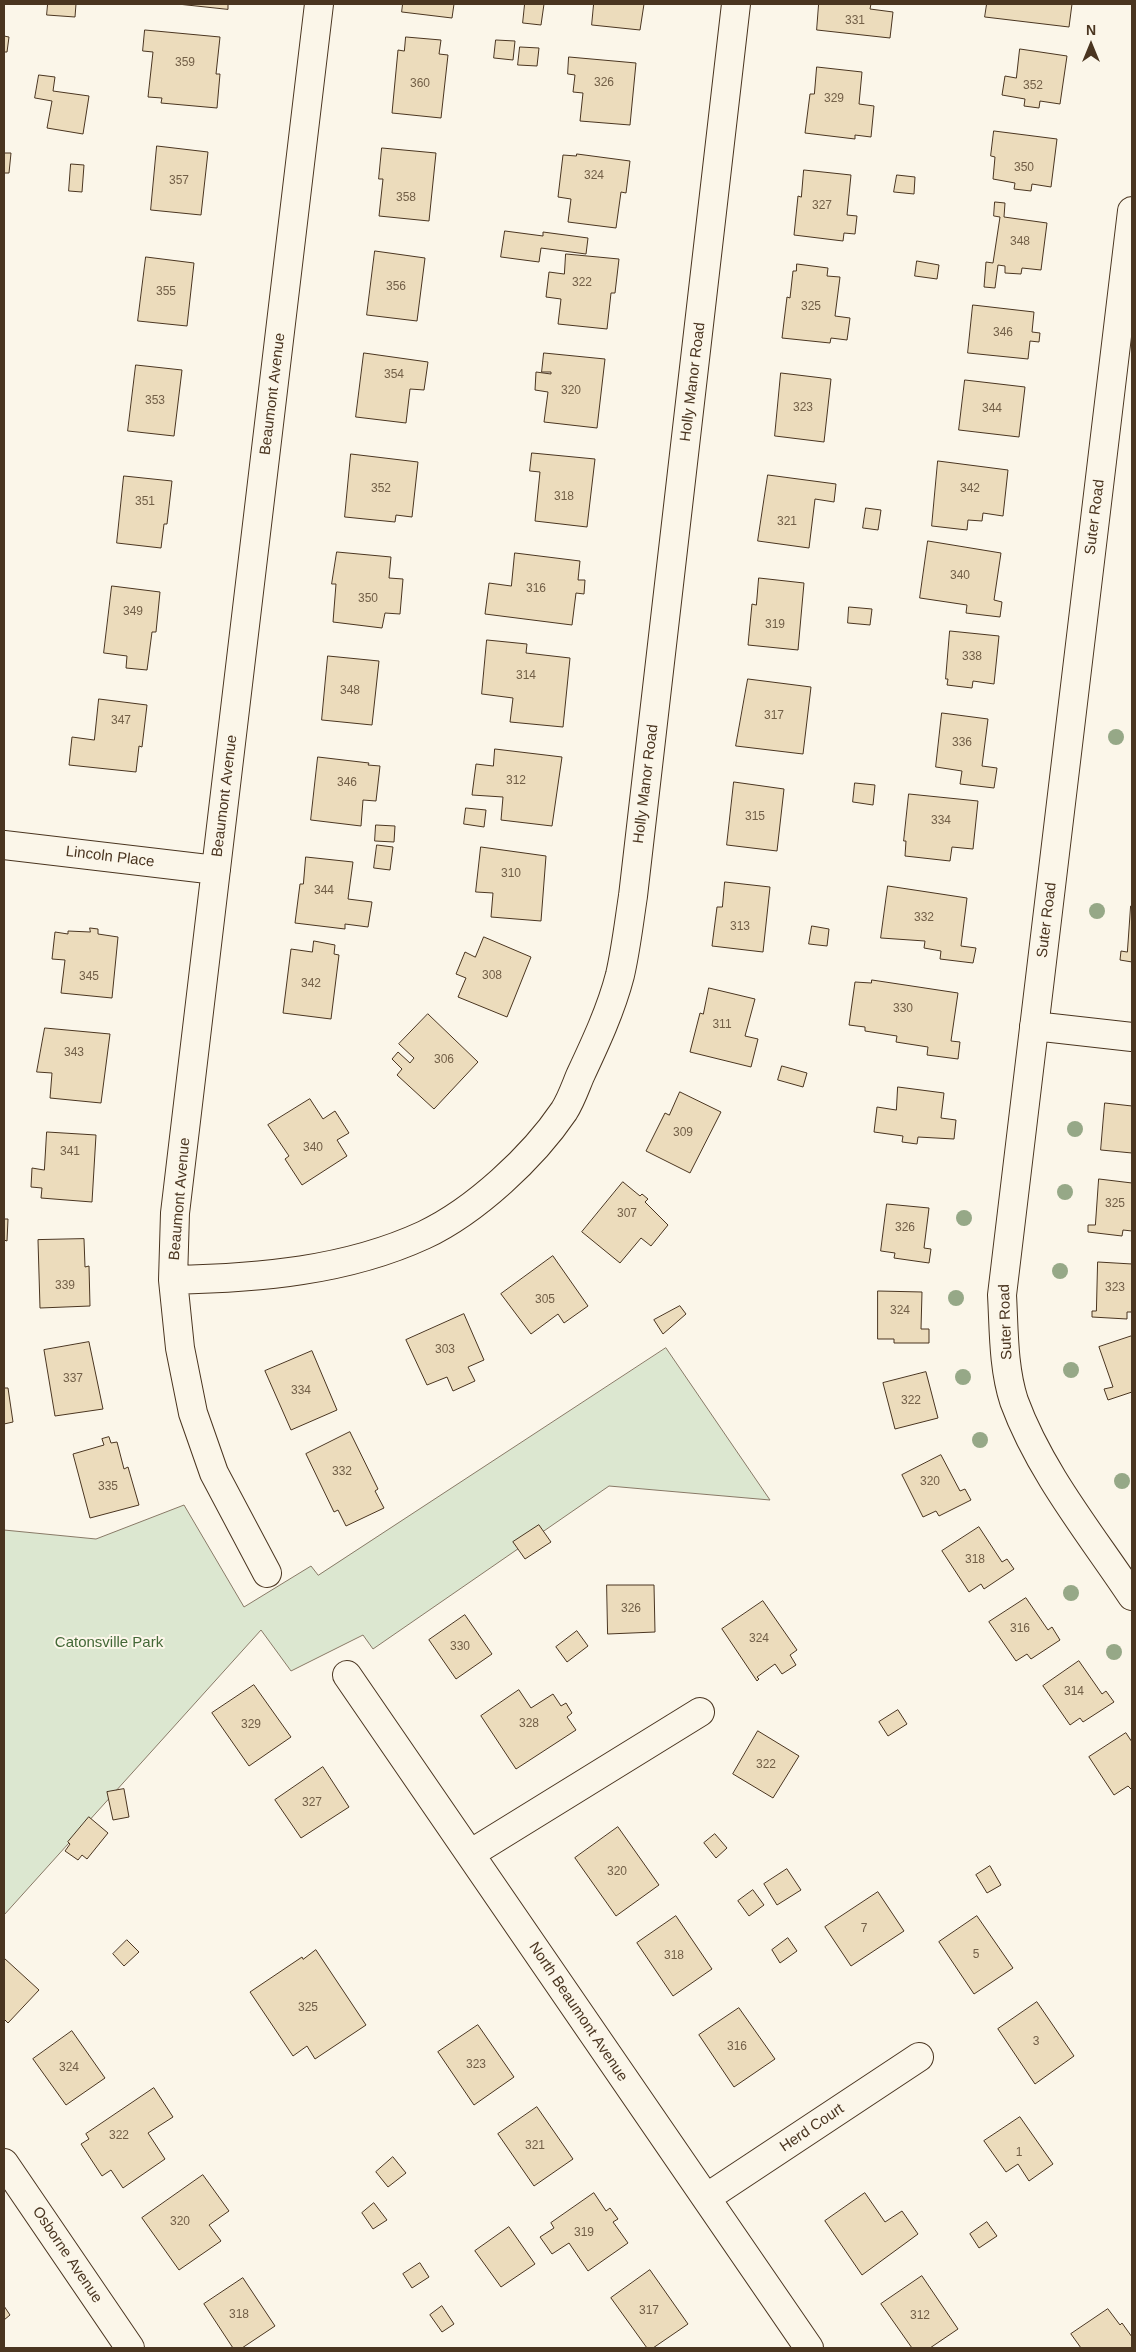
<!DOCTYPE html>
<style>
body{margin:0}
#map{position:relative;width:1136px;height:2352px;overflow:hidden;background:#fbf6e9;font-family:Helvetica,sans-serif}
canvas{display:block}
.frame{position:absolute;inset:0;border:5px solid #4a3520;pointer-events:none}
.north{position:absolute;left:1066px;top:20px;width:50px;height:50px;-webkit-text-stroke:4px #fbf6e9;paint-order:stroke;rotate:0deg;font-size:14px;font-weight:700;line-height:20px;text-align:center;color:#4a3520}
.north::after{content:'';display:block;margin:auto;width:18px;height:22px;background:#4a3520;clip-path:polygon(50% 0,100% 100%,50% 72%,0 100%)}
</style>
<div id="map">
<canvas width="1136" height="2352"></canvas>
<div class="frame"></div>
<div class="north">N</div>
</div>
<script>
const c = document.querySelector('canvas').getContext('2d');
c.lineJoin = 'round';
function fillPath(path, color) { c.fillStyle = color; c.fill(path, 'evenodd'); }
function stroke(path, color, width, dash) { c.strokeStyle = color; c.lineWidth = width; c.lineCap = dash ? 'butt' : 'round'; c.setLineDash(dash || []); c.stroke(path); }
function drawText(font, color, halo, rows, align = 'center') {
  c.font = font + ' Helvetica,sans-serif'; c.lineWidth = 4; c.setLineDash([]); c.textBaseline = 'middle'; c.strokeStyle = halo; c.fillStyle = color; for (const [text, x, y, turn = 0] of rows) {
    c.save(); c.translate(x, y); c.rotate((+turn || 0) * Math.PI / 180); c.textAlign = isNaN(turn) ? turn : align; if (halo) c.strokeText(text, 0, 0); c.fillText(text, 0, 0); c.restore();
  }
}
const green = new Path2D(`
 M666,1348l104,152 -161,-14 -236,163 -10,-14 -72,36 -30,-41 -257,285v-385l92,9 88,-34 60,102 67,-41 7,9z`);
fillPath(green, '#dce7d0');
stroke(green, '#887966', 1);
const building = new Path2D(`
 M48,4h28l-1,13 -28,-2z
 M178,4h50v5z
 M403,4h51l-2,14 -50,-6z
 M525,4h19l-3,21 -18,-2z
 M594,4h50l-4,26 -48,-5z
 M819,4h52l-1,5 23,3 -3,26 -73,-8z
 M987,4h85l-3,23 -84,-10z
 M145,30l75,7 -4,37h4l-3,34 -56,-5 1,-5 -14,-1 5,-45 -10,-1z
 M4,36l5,1 -2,15h-3z
 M406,37l35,3 -2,14 9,1 -7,63 -49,-5 6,-63 6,1z
 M496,40l19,1 -2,19 -19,-2z
 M520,47l19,1 -2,18 -19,-1z
 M1020,49l47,7 -7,48 -20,-3 -1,7 -15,-2 1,-7 -23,-4 3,-19 11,2z
 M569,57l67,6 -6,62 -50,-4 3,-28 -10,-1 2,-17 -7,-1z
 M817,67l45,5 -3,32 15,2 -3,31 -16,-2v4l-50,-6 5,-39h4z
 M39,75l16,2 -2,14 36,5 -6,38 -36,-6 5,-27 -17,-3z
 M994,131l63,8 -6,48 -19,-3 -1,7 -17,-2 1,-6 -22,-4 2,-22 -4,-1z
 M157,146l51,6 -7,63 -50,-5z
 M382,148l54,5 -7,68 -50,-5 4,-37h-4z
 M4,153h7l-2,20h-5z
 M577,154l53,7 -4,32 -5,-1 -5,36 -48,-6 3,-23 -13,-2 5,-42 13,1z
 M71,164l13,1 -2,27 -13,-1z
 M804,170l47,5 -4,40 10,1 -2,18 -11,-1 -1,8 -49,-6 4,-39 3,1z
 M897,175l18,2 -1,17 -20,-2z
 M995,202l10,1 -1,14 43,6 -6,47 -19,-2 -1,6 -16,-1v-7l-7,-1 -3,23 -11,-1 2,-25 7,1 7,-46 -6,-1z
 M505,231l38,5v-4l45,6 -2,16 -45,-6 -2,14 -38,-5z
 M375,251l50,7 -8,63 -50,-6z
 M566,254l53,5 -4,34h-4l-4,36 -49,-5 3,-25 -15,-2 3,-25 15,2z
 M146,257l48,6 -7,63 -49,-5z
 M917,261l22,4 -2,14 -22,-3z
 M797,264l31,4 -1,8 13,1 -5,39 15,2 -3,22 -16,-2 -1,5 -48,-5 5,-41 3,1 3,-27h3z
 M973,305l61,7 -2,20 8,1 -1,9 -9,-1 -2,18 -60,-6z
 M364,353l64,9 -4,28 -14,-1 -4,34 -50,-6z
 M544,353l61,6 -8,69 -53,-6 4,-30 -13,-2 1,-18 15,2v-2h-9z
 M136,365l46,5 -8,66 -46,-5z
 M781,373l50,6 -7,63 -49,-6z
 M965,380l60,7 -6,50 -60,-7z
 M532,453l63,6 -8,68 -52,-6 5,-49 -10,-1z
 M351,454l67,8 -6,55 -16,-2 -1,7 -50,-5z
 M938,461l70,9 -5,46 -20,-3 -1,8 -14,-1 -1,10 -35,-4z
 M768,475l68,9 -2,18 -19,-3 -6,49 -51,-7z
 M124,476l48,5 -5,43h-3l-3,24 -44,-5z
 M866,508l15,2 -3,20 -15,-2z
 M928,541l73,12 -7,47 8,2 -2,15 -34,-4 1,-8 -47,-7z
 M337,552l54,5 -2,21 14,1 -3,35 -15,-1 -3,15 -49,-6 3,-38h-4z
 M515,553l65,8 -2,19h7l-1,14 -8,-1 -4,32 -87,-11 4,-31 22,3z
 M759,578l45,5 -6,67 -50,-5 4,-41 4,1z
 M112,586l48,6 -4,40h-4l-5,38 -21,-2 1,-12 -23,-3z
 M849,607l23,2 -2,16 -22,-2z
 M950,631l49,5 -5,48 -21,-3 -1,7 -25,-3 1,-6h-2z
 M487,640l40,4 -1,9 44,5 -7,69 -53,-5 3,-24 -31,-4z
 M328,656l51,5 -7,64 -50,-5z
 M748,679l63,8 -8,67 -67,-8z
 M99,699l48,6 -5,42 -3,-1 -3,26 -67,-7 3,-28 22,3z
 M942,713l46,6 -6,47 15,2 -3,20 -34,-4 2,-13 -26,-4z
 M495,749l67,8 -10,69 -51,-6 2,-23 -31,-2 4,-31 17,2z
 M318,757l51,6 -1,2 12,1 -4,35 -13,-1 -2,26 -50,-6z
 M734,782l50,7 -7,62 -50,-6z
 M855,783l20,2 -2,20 -20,-3z
 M909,794l69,7 -5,48 -21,-2 -2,14 -45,-5 1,-15h-2z
 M466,808l20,2 -2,17 -20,-3z
 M376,825l19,1 -1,16 -19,-1z
 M377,845l16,2 -3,23 -16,-2z
 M481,847l65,9 -5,65 -50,-4 2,-24 -17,-1z
 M306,857l47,5 -5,37 24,3 -4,25 -23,-3v5l-50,-6 5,-39h3z
 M725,882l45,5 -7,65 -51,-6 5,-39h5z
 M888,886l79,12 -6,48 15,2 -3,15 -33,-4 1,-8 -17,-3 1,-7 -44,-3z
 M1131,906h1v56l-12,-2 1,-9 6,1z
 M812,926l17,3 -2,17 -18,-2z
 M90,928l8,1v5l20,3 -6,61 -51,-5 4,-33 -13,-1 3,-27 13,2v-3l22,1z
 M484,937l47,20 -24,60 -49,-20 8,-19 -10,-4 9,-22 10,5z
 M314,941l21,4 -1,9 5,1 -8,64 -48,-6 8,-64 21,3z
 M872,980l86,13 -7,48 9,1 -2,17 -31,-4 1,-8 -32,-5 1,-6 -32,-5v-4l-16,-2 6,-43 16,1z
 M709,988l46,11 -10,37 13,3 -7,28 -61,-15 10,-39 3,1z
 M428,1014l50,48 -44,47 -37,-34 5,-6 -10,-10 6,-7 12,11 4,-5 -15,-14z
 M45,1028l65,6 -9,69 -51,-5 2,-25 -15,-1z
 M782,1066l25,7 -4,14 -25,-7z
 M898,1087l46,6 -3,25 15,2 -2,19 -36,-2 -1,7 -15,-2 1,-6 -29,-4 3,-25 19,3z
 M680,1092l41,20 -31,61 -44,-22 19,-38 4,2z
 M310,1099l13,20 12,-8 14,22 -12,7 10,16 -45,29 -17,-26 4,-3 -21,-31z
 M1105,1103l27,3v47l-31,-3z
 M47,1132l49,3 -4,67 -51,-4 1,-10 -11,-1 1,-19 12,2z
 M1099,1179l33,4v48l-9,-1 -1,6 -34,-4v-7h7z
 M623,1182l17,14 2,-2 6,5 -3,3 23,23 -17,21 -10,-8 -21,25 -38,-31z
 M887,1204l42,4 -5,40 7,1 -2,14 -35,-5 1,-5 -14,-2z
 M4,1219h4l-1,22 -3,-1z
 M84,1239l1,28 4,-1 1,40 -50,2 -2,-68z
 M553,1256l35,50 -24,17 -6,-9 -27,20 -30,-40z
 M1098,1262l34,2v48h-5v7l-35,-2v-6h4z
 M878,1291l44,1 -1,37h8v14h-35v-4h-16z
 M680,1306l6,8 -23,20 -9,-14z
 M464,1314l20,46 -16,7 7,14 -22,10 -6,-14 -20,8 -21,-45z
 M1132,1336v56l-24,8 -4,-11 9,-2 -14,-40z
 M89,1342l14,67 -48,7 -11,-66z
 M312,1351l25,59 -46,20 -26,-59z
 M926,1372l12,46 -43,11 -12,-46z
 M4,1388h4l5,34 -9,2z
 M350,1432l28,57 -3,2 9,17 -38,18 -8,-16 -4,2 -28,-58z
 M109,1437l2,6 6,-1 7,27 4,-2 11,38 -49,13 -17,-64 31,-9 -2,-6z
 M941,1455l19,36 5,-2 6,11 -32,16 -3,-5 -13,6 -21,-42z
 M539,1525l12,17 -26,17 -12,-17z
 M979,1527l23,35 5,-3 7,10 -30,20 -3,-5 -12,8 -27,-41z
 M607,1585h47l1,47 -47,2z
 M1026,1598l22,32 4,-3 8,13 -29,19 -4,-5 -11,7 -27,-39z
 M763,1601l34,49 -7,5 6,10 -14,9 -7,-10 -18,13 2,2 -2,2 -35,-52z
 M465,1615l27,39 -36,25 -27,-39z
 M577,1631l11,15 -21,16 -11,-15z
 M1079,1661l23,33 4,-3 8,11 -31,20 -3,-4 -10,7 -27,-39z
 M254,1685l37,52 -42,29 -37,-53z
 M519,1690l12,18 22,-14 8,12 5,-3 6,10 -5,4 9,13 -60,39 -35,-53z
 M898,1710l9,14 -19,12 -9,-14z
 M758,1731l41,25 -26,42 -40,-24z
 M1126,1733l6,9v48l-4,-4 -14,9 -25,-38z
 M323,1767l26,40 -48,31 -26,-38z
 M124,1789l5,28 -16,3 -6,-28z
 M89,1817l19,16 -21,26 -5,-4 -4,5 -13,-9 5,-7 -2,-2z
 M618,1827l41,58 -43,31 -41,-58z
 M715,1834l12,14 -11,10 -12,-15z
 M990,1866l11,19 -14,8 -11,-18z
 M787,1869l14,21 -24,15 -13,-21z
 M753,1890l11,15 -15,11 -11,-15z
 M878,1892l26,39 -53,35 -26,-39z
 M676,1916l36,53 -39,27 -36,-53z
 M977,1916l36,52 -39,26 -35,-52z
 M788,1938l9,13 -17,12 -8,-13z
 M127,1940l12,12 -15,14 -11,-12z
 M316,1950l50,75 -51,34 -8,-13 -14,10 -43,-64 52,-35 1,2z
 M4,1958l35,32 -31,33 -4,-4z
 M1037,2002l37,54 -39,28 -37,-55z
 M739,2008l36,51 -41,28 -35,-52z
 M478,2025l36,52 -40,28 -36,-53z
 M72,2031l33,47 -39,27 -33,-46z
 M154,2088l19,29 -25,16 17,26 -42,29 -12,-18 -9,6 -21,-32 8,-5 -3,-5z
 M537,2107l36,52 -39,27 -36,-52z
 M1020,2117l33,47 -24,17 -11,-17 -12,8 -22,-31z
 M393,2157l13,16 -18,14 -12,-15z
 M203,2175l26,36 -20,14 12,16 -42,29 -37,-52z
 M594,2193l12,18 4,-3 8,11 -5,3 15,21 -40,28 -19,-28 -17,11 -12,-17 14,-9 -3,-5z
 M865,2193l20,29 17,-11 16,23 -56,41 -37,-54z
 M374,2203l13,17 -14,9 -11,-16z
 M987,2222l10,14 -18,12 -9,-14z
 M509,2227l26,37 -34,23 -26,-36z
 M420,2263l9,14 -17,11 -9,-14z
 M650,2270l38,54 -35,24h-6l-36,-50z
 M922,2276l36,53 -28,19h-18l-31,-44z
 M243,2278l32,48 -33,22h-9l-29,-44z
 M4,2306l6,9 -6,5z
 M442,2306l12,18 -12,8 -12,-17z
 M1108,2309l12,16 2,-2 10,14v11h-51l-10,-14z`);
fillPath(building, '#ecdcbc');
stroke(building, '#4a3520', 1);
const minor = new Path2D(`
 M1132,211l-130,1084c2,34 1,72 12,106 26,71 76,132 118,195
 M4,845l212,25
 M1034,1026l98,11
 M173,1280c86,-2 173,-9 251,-45 51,-24 109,-78 140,-124 7,-11 11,-23 16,-35 15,-32 31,-66 40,-101 6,-26 9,-53 13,-79l103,-892
 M267,1573l-53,-100 -21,-60 -13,-65 -7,-68 2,-67 144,-1209
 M347,1675l462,673
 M470,1854l230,-142
 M4,2163l126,185
 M706,2198l213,-141`);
stroke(minor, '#4a3520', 30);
stroke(minor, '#fbf6e9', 28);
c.fillStyle = '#96a887';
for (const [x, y] of [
 [1116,737],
 [1097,911],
 [1075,1129],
 [1065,1192],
 [964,1218],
 [1060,1271],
 [956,1298],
 [1071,1370],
 [963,1377],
 [980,1440],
 [1122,1481],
 [1071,1593],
 [1114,1652]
]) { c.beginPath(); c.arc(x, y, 8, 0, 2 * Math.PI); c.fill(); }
drawText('12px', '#725f47', null, [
 ["331",855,21],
 ["359",185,63],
 ["326",604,83],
 ["360",420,84],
 ["352",1033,86],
 ["329",834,99],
 ["350",1024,168],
 ["324",594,176],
 ["357",179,181],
 ["358",406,198],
 ["327",822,206],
 ["348",1020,242],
 ["322",582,283],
 ["356",396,287],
 ["355",166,292],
 ["325",811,307],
 ["346",1003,333],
 ["354",394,375],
 ["320",571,391],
 ["353",155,401],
 ["323",803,408],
 ["344",992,409],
 ["352",381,489],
 ["342",970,489],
 ["318",564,497],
 ["351",145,502],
 ["321",787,522],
 ["340",960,576],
 ["316",536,589],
 ["350",368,599],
 ["349",133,612],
 ["319",775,625],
 ["338",972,657],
 ["314",526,676],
 ["348",350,691],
 ["317",774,716],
 ["347",121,721],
 ["336",962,743],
 ["312",516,781],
 ["346",347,783],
 ["315",755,817],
 ["334",941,821],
 ["310",511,874],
 ["344",324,891],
 ["332",924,918],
 ["313",740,927],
 ["308",492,976],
 ["345",89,977],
 ["342",311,984],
 ["330",903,1009],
 ["311",722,1025],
 ["343",74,1053],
 ["306",444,1060],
 ["309",683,1133],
 ["340",313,1148],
 ["341",70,1152],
 ["325",1115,1204],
 ["307",627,1214],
 ["326",905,1228],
 ["339",65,1286],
 ["323",1115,1288],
 ["305",545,1300],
 ["324",900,1311],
 ["303",445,1350],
 ["337",73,1379],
 ["334",301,1391],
 ["322",911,1401],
 ["332",342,1472],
 ["320",930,1482],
 ["335",108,1487],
 ["318",975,1560],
 ["326",631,1609],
 ["316",1020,1629],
 ["324",759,1639],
 ["330",460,1647],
 ["314",1074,1692],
 ["328",529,1724],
 ["329",251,1725],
 ["322",766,1765],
 ["327",312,1803],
 ["320",617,1872],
 ["7",864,1929],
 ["5",976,1955],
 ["318",674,1956],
 ["325",308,2008],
 ["3",1036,2042],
 ["316",737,2047],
 ["323",476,2065],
 ["324",69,2068],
 ["322",119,2136],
 ["321",535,2146],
 ["1",1019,2153],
 ["320",180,2222],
 ["319",584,2233],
 ["317",649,2311],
 ["318",239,2315],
 ["312",920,2316]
]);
drawText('15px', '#4a3520', '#fbf6e9', [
 ["Holly Manor Road",693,382,-83],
 ["Beaumont Avenue",273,394,-83],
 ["Suter Road",1095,517,-83],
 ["Holly Manor Road",646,784,-83],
 ["Beaumont Avenue",225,796,-83],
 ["Lincoln Place",110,857,7],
 ["Suter Road",1047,920,-83],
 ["Beaumont Avenue",180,1199,-85],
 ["Suter Road",1006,1322,-92],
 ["North Beaumont Avenue",578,2012,56],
 ["Herd Court",812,2128,-34],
 ["Osborne Avenue",67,2255,56]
]);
drawText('15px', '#436837', '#fbf6e9', [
 ["Catonsville Park",109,1643]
]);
</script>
